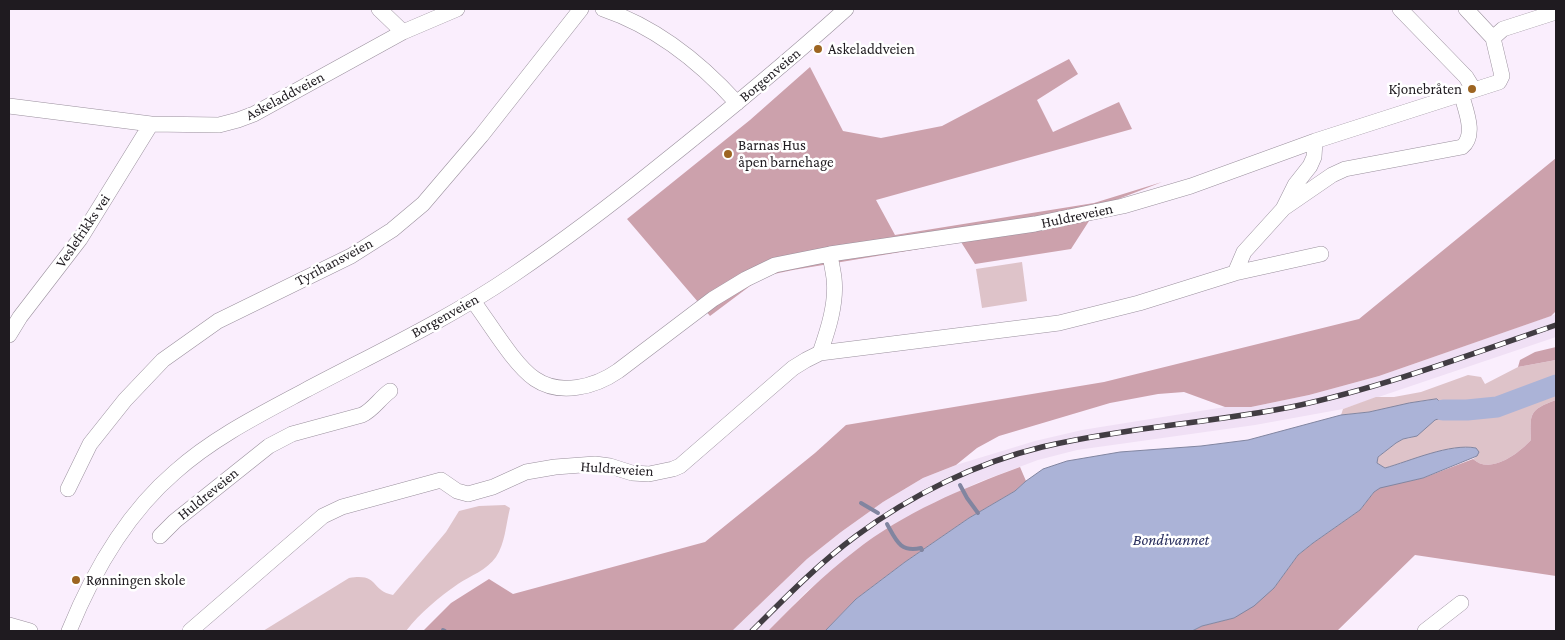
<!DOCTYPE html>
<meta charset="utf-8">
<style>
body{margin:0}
#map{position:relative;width:1565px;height:640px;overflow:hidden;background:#faeefd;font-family:"Crimson Pro",serif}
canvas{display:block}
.frame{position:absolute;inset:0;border:10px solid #1f1b20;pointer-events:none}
</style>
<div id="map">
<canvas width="1565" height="640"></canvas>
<div class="frame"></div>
</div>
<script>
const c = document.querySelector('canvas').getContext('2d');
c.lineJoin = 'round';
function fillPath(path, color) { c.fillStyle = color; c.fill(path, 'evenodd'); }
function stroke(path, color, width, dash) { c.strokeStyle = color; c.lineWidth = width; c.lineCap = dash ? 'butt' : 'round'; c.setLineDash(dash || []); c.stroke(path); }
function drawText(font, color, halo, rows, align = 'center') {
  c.font = font + ' "Crimson Pro",serif'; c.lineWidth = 5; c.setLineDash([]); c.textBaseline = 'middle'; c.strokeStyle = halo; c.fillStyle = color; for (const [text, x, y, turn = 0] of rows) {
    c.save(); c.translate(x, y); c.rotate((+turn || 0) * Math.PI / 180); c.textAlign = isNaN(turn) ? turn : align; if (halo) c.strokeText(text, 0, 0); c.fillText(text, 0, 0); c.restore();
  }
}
fillPath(new Path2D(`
 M1556,314v23l-213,72 -88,16 -178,25 -39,10 -59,22 -50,24 -36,19 -86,66 -39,40h-36l75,-72 34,-27 42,-30 40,-24 33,-13 79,-24 47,-11 143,-23h26l58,-12 70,-19z`), '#f0e0f5');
fillPath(new Path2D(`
 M1022,262l5,39 -45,7 -6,-39z
 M1556,360v40c-27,10 -26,13 -25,40 -13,14 -41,35 -58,19l4,-3 -1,-8 -4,-1c-31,1 -58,13 -87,21l-8,-5 1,-6 18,-14 7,-4 8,-1 24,-18 9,-3 -1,-12 -16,-5 -58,12 -28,3 2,-6 33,-12h18l27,-5 47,-17 13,2 4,7 33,-17z
 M505,505l5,3c-4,16 -5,36 -14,49 -9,13 -26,19 -38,27 -20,14 -37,28 -52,47h-143l86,-53c31,-5 20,12 44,17l53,-63 13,-21 20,-5z`), '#dec3c9');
fillPath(new Path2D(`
 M1069,59l9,15 -41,26 16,32 66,-30 13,27 -256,71 19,35 199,-32 68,-21 -64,25 -27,42 -96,15 -14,-22 -168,28 -19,4 -20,9 -44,33 -83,-97 123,-99 60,-53 33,64 38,7 61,-12z
 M1556,158v153l-5,5 -172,60 -70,19 -58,12h-26l-41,-15 -26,2 -48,9 -111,33 -22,12 -21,17 -33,13 -40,24 -42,30 -34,27 -75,72h-309l28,-28 38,-24 24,15 192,-52 110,-89 31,-28 258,-43 255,-63z
 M1556,347v13l-38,7 2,-7 15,-8z
 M1556,400v176l-141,-21 -78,76h-145l10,-5 32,-8 40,-30 24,-33 15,-12 47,-33 14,-18 6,-5 43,-9 50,-19c17,16 45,-5 58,-19 -1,-27 -2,-30 25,-40z
 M1020,467l6,14 -11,10 -46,27 -64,44 -49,37 -31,32h-57c28,-28 55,-56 87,-80 48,-38 108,-63 165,-84z`), '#cca1ac');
const water = new Path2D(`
 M1437,399l6,6 1,12 -9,3 -18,16 -14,3 -7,4 -18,14 -1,6 8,5c25,-7 65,-25 91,-20l3,4 -2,4 -54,22 -43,10 -6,4 -14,18 -47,33 -15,12 -24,33 -20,18 -20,12 -32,8 -10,5h-367l31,-32 49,-37 64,-44 46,-27 11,-10 17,-12 24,-8 53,-9 81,-6 47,-6 93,-25 28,-3 40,-9z`);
fillPath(water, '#abb3d7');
stroke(water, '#8185a0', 1);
stroke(new Path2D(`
 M960,485l7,13 11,15
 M861,503l17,10
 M887,524c9,16 13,29 34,24l1,2
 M443,630l2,1`), '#8185a0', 4);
stroke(new Path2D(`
 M1443,410h24l30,-3 59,-22`), '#abb3d7', 21);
const minor = new Path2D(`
 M379,9l24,23
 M603,9c53,18 97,53 134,94
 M1400,9l66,68 8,13
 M1493,38l10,-9 53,-17
 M9,106l142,18 68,1 19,-5 16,-6 149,-82 54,-23
 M1284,208l48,-33 13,-6 117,-22c15,-12 3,-38 -1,-54
 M1235,273l86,-19
 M473,301c16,21 41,64 62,78 25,17 60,8 83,-8l95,-72 33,-20 29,-14 55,-11 205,-30 88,-18 68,-20 124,-45 184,-59 3,-6 -9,-38 -27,-29
 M9,335l11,-18 60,-78 71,-115
 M820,353c8,-23 17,-50 14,-75 -1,-8 -3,-16 -4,-24
 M68,489l22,-45 35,-44 38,-40 55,-39 133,-65 41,-26 31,-26 58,-68 100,-127
 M160,536l15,-15 94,-75 23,-12 70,-19c11,-5 18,-17 28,-24
 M9,625l21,6
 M69,631c24,-59 57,-117 106,-159 38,-34 84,-57 129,-81 70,-37 143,-71 209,-116 50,-34 99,-71 146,-109 64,-51 127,-103 187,-157
 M190,631l133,-115 19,-9 99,-27 16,11 11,3 25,-7 33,-15 29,-5 40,-3 15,2 22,7 17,1 24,-5 7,-3 113,-98 13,-8 14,-7 239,-30 80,-20 96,-30 9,-21 39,-43 12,-24 15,-19 4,-9 1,-16
 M1425,631l36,-28`);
stroke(minor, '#9a909d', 16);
stroke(minor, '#fff', 15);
const rail = new Path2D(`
 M752,631c33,-33 66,-67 104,-95 55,-41 120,-73 186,-89 82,-19 166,-24 249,-40 90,-19 178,-52 265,-82`);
stroke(rail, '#423d43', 5.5);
stroke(rail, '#fff', 4, [11]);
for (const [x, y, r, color] of [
 [818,49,5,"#9d6521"],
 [1472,89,5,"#9d6521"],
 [728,154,5,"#9d6521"],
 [76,580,5,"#9d6521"]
]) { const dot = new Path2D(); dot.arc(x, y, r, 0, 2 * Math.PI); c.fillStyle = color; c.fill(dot); stroke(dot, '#fff', 2); }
drawText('15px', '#1f1b20', '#fff', [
 ["Askeladdveien",828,49],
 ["Kjonebråten",1462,89,"right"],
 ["Barnas Hus",738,145],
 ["åpen barnehage",738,162],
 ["Rønningen skole",86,580]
], 'left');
drawText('15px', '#1f1b20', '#fff', [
 ["Borgenveien",770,75,-40],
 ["Askeladdveien",285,96,-28],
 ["Huldreveien",1077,216,-12],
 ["Veslefrikks vei",83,231,-56],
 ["Tyrihansveien",334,262,-28],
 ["Borgenveien",445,316,-29],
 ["Huldreveien",617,469,4],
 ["Huldreveien",208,494,-39]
]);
drawText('italic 16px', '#282e5d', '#fff', [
 ["Bondivannet",1171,540]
]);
</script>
